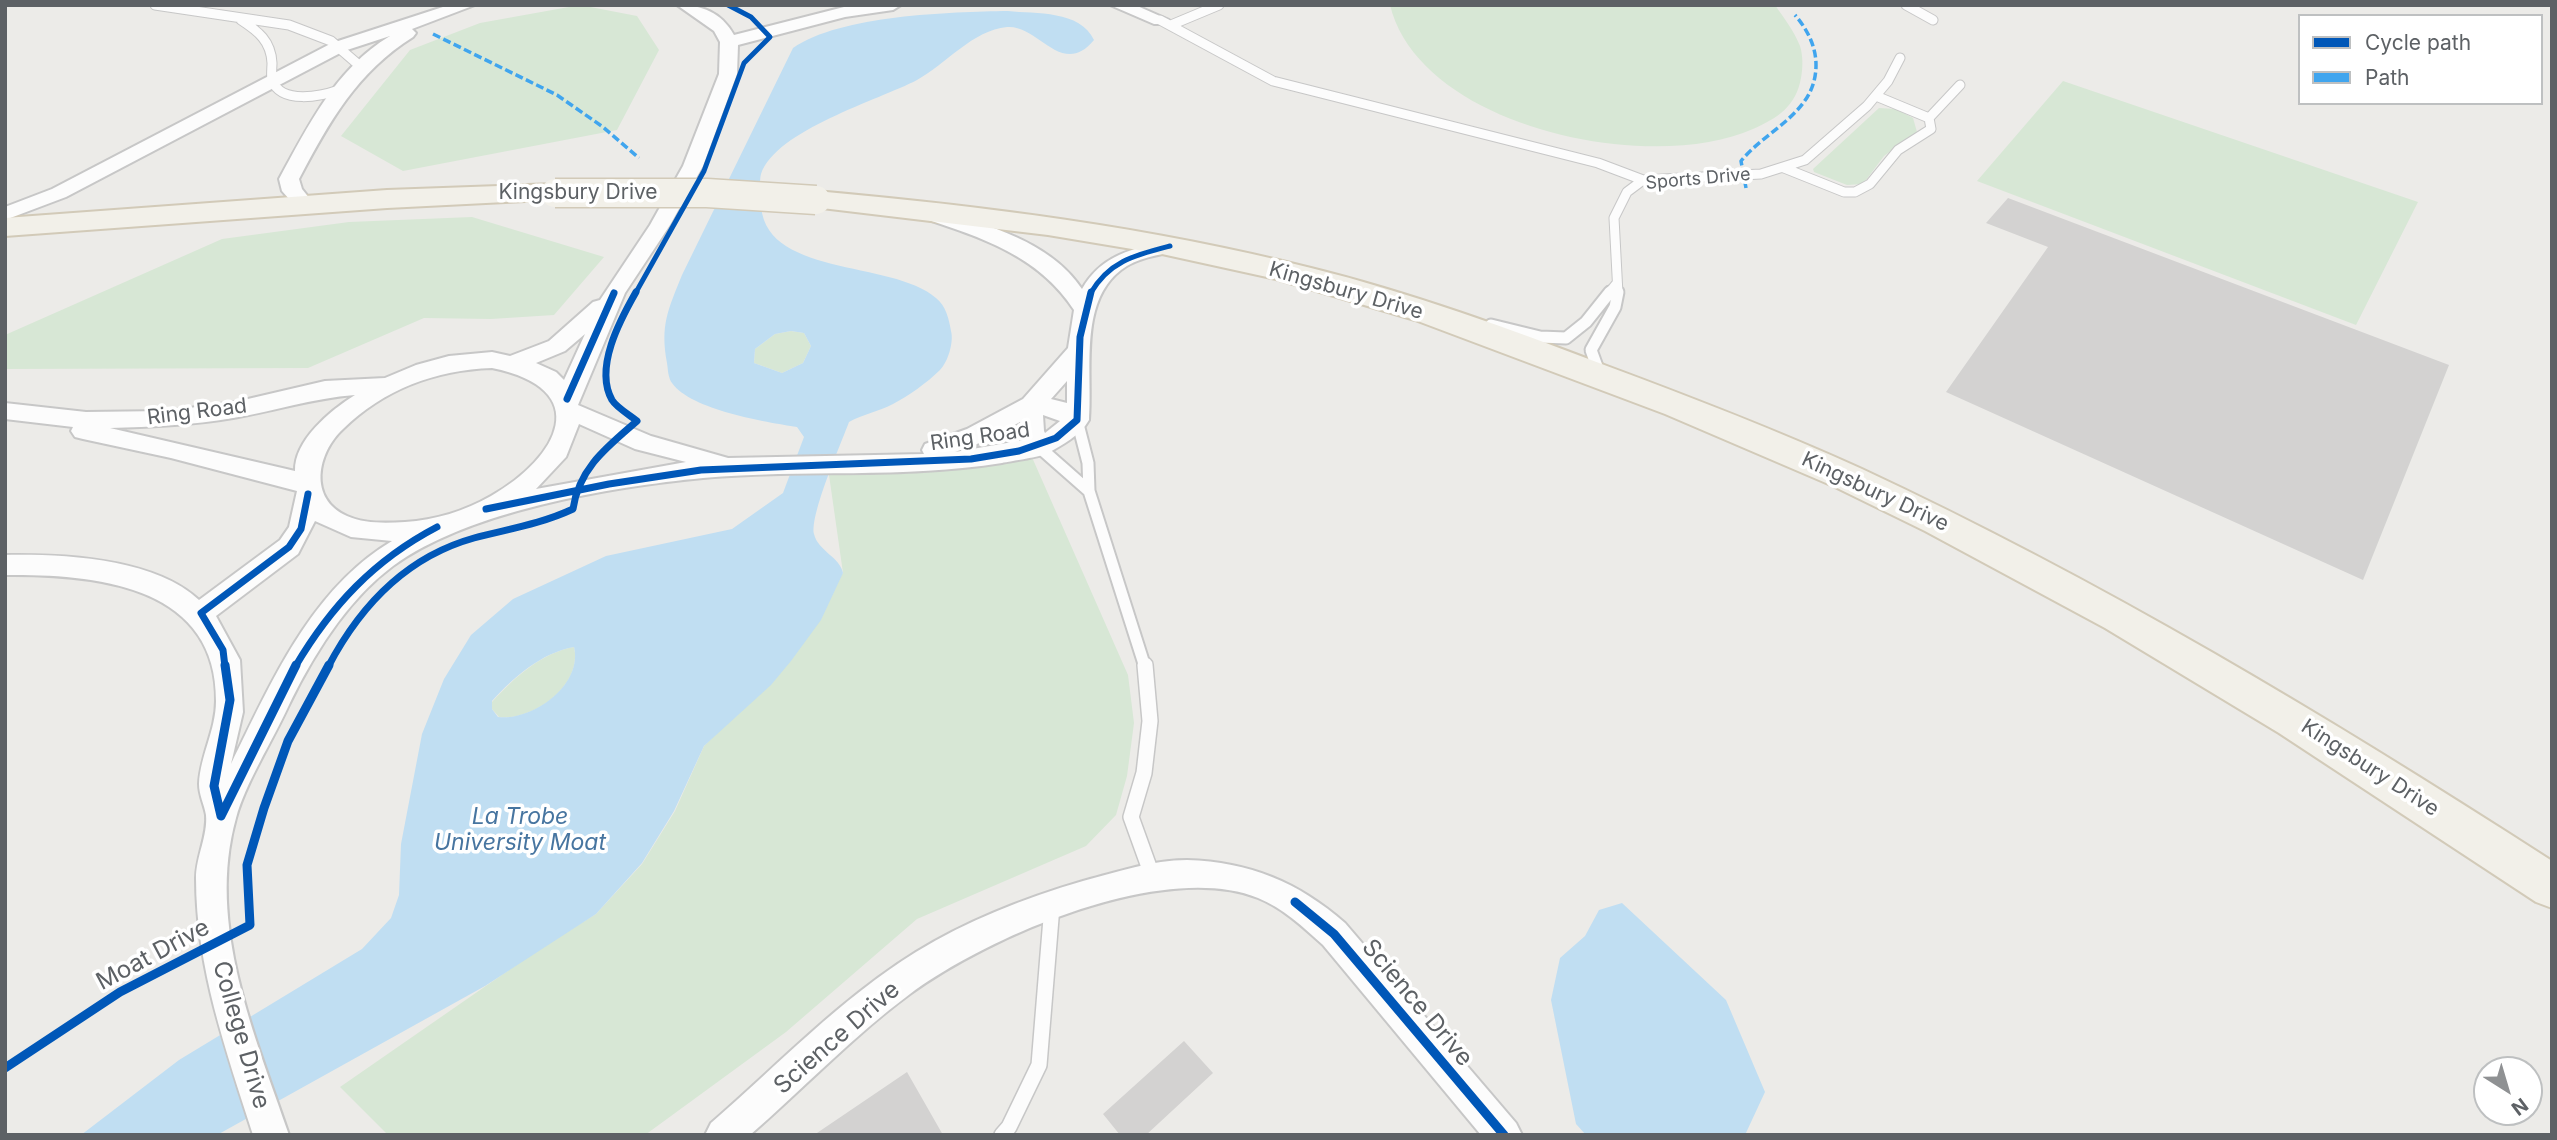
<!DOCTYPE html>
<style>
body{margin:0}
#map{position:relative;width:2557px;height:1140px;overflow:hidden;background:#ecebe8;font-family:Inter,sans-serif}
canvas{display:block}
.frame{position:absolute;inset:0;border:7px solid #5d6165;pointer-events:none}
.legend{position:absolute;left:2298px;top:14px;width:245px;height:91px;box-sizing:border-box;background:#fff;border:2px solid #bec0c1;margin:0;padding:9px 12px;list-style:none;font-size:21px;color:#5d6165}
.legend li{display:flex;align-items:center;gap:14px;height:35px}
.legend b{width:35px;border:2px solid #bec0c1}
.north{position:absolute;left:2473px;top:1056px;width:70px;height:70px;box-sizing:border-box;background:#fff;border:2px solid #bec0c1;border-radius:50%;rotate:143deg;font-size:19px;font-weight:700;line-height:28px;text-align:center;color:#5d6165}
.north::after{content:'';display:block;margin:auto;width:24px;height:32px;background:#8f9193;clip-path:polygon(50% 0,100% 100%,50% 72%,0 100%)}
</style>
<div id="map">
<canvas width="2557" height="1140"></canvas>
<div class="frame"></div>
<ul class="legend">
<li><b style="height:9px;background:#0057b8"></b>Cycle path</li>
<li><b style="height:9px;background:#40a5ee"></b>Path</li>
</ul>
<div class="north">N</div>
</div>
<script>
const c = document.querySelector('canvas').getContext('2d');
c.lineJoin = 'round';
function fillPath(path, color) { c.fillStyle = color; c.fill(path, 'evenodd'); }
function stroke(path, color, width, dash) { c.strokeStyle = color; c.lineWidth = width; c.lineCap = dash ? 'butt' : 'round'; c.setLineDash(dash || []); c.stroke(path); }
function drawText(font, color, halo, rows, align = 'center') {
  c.font = font + ' Inter,sans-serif'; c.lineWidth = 7; c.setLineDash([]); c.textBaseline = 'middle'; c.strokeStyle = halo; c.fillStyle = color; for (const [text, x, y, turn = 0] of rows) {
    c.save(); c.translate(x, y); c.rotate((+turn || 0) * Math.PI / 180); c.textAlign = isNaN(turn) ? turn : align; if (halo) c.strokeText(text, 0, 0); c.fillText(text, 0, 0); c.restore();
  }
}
fillPath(new Path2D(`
 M580,5l57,11 22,34 -42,80 -214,41 -62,-35 69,-86 70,-27z
 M1390,5h385c9,13 19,26 25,41 3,9 3,22 1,32 -5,28 -23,40 -48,51 -102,46 -333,-1 -363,-124z
 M2063,81l355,121 -62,123 -379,-144z
 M1879,108l17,1 17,9 4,14 -33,24 -21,28 -16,1 -33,-13 -1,-3z
 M472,217l132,40 -50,58 -63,4 -67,-1 -116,50 -303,1v-34l217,-96 127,-17z
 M791,331l13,2 7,13 -8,17 -21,10 -28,-10 1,-14 20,-15z
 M1031,455l97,220 6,48 -7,53 -11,39 -30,31 -169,73 -131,113 -141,103h-257l-48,-48 205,-142 51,-31 46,-50 33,-53 29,-65 25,-25 114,-148 -14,-98z
 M574,647c9,37 -39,74 -75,70l-7,-8v-7c23,-25 49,-49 82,-55z`), '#d7e7d5');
fillPath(new Path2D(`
 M1008,11c28,3 72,-1 86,29 -32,39 -56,-16 -87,-13 -34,3 -61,37 -90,53 -38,20 -141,50 -156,94 -2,7 0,19 0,26 -2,78 131,59 175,98 10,8 13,21 15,33 3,11 -3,31 -11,39 -13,13 -32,26 -47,34 -15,8 -30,10 -44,18 -8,22 -39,92 -35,112 4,17 26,23 29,39l-22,47 -30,41 -20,24 -67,61 -30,65 -32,52 -46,51 -111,72 -268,149h-136l98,-75 183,-111 29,-31 8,-23 2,-51 21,-110 22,-55 27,-44 42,-36 93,-43 126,-27 51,-36 21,-56 -7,-10c-31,-5 -106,-17 -125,-44 -4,-5 -4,-14 -5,-20 -7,-38 1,-53 15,-88l111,-227c48,-33 157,-36 215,-37zM791,331l13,2 7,13 -8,17 -21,10 -28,-10 1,-14 20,-15zM574,647c9,37 -40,74 -76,70l-6,-8v-8c22,-24 49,-48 82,-54z
 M1622,903l104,97 39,92 -20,43h-159l-10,-11 -25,-124 9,-42 25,-22 14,-26z`), '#c0def2');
fillPath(new Path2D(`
 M2008,198l441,167 -86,215 -417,-188 102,-145 -62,-24z
 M1184,1041l29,32 -67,62h-26l-17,-21z
 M907,1072l36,63h-129z`), '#d3d2d1');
const serviceFar2 = new Path2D(`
 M155,5l134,20 42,16 29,25
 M1906,5l27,15
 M241,20c17,11 30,21 31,43 0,4 -1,13 0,17 9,25 50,16 67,10
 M1160,20l113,61 325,82 45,17
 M1171,25l48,-20
 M1929,118l31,-33
 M1784,168l60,24h11l15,-8 28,-34 33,-21 -2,-11 -53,-22
 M1608,294l9,-11
 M1618,294l-4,-76 13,-26 16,-12 118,-6 44,-14 62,-54 21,-25 12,-23`);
const serviceFar1 = new Path2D(`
 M1491,325l49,12 26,1 20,-16 24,-30
 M1599,372l-8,-22 24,-43 3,-15
 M1077,420l11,43 1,28 56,176
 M1039,447l50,44`);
const service = new Path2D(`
 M1145,665l5,56 -6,52 -13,44 22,61
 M1002,1135l7,-8 30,-62 13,-159`);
const minor = new Path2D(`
 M449,5h26l-63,24 4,4 -3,4c-56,35 -84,85 -114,142l3,10 12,15 -3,4h-14l-15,-17 -3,-12c29,-53 57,-111 111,-143l-46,15 -278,146 -61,23v-13l47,-18 280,-146z
 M677,5c25,0 44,7 57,30l110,-28 57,-2 -8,5 -48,7 -107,28 -1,29 -34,92 -33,59 -45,68 -47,112 73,31 77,22 196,-4 -2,-4 3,-6 42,-15 56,-30 45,-51 6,-38c-36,-55 -92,-72 -151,-92l-3,-4 3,-4h14c52,16 113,31 145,79 20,-35 51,-40 88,-49l11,6 -4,5c-18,4 -41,7 -56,19 -43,33 -28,103 -32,150 -9,16 -27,25 -41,33 -7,4 -37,8 -46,10 -99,16 -199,6 -299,15 -93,9 -235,33 -310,88 -46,34 -81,91 -105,141 -15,33 -43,77 -52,111 -30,106 19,217 53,317h-36c-27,-85 -57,-167 -57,-257 0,-21 12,-43 10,-63 -2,-11 -7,-20 -7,-31 1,-28 17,-54 17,-83 1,-116 -121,-127 -211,-126v-20c58,-1 149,3 194,45l81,-60 9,-13 8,-36 -126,-33 -88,-19 -8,-2 -4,-6 2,-4 -68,-8v-16l81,9 80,-1 69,-9 90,-21 60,-3 31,-13 33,-9 43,-4 18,4 39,-15 44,-39 7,-2 50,-75 33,-59 36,-92 1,-32 -6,-11zM585,334l-21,46 -8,-8 -20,-9 29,-12zM492,368c103,21 67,89 -1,128 -26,15 -56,24 -86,26 -19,1 -40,2 -58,-6 -39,-17 -30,-63 -4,-87 41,-40 93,-59 149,-61zM1067,381v22l-16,-4zM355,395c-24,15 -61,45 -60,76l-185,-43c42,-1 82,-3 123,-10 42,-7 80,-20 122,-23zM1043,415l17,6 -15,12 -1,-2zM1020,422l4,18 -69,12 30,-11zM579,424l56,25 51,13 -150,27 30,-32zM315,521l36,16 41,4c-81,48 -121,142 -161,223l12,-52 -3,-52 -24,-44 82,-62z
 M1110,5h25l34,15 -3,4h-12z
 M1187,860c63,2 111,22 158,63l171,200 6,12h-41l-158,-190c-20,-18 -40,-37 -65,-47 -95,-38 -271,39 -348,96 -57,42 -106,94 -160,141h-45l6,-12c67,-58 129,-124 205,-171 52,-32 109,-54 167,-71 34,-9 69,-21 104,-21z`);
const primary = new Path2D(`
 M555,184l10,3 5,6 -5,6 -178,9 -382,28v-18l382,-28z
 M816,191c167,15 333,36 495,77 101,25 199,61 296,98 86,32 172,65 255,103 240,112 467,248 690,392v47l-16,-6 -257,-169 -174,-105 -180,-97 -92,-45 -168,-72 -250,-94 -139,-41 -114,-25 -114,-19 -243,-29 -4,-6 4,-6z`);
stroke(serviceFar2, '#c7c7c7', 11);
stroke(serviceFar1, '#c7c7c7', 15);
stroke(service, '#c7c7c7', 18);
stroke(minor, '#c7c7c7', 4);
stroke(primary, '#d2cab8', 4);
stroke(serviceFar2, '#fcfcfc', 9);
stroke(serviceFar1, '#fcfcfc', 11);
stroke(service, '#fcfcfc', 15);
fillPath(minor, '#fcfcfc');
fillPath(primary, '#f2f0e9');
const primaryBridge = new Path2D(`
 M555,193h152l109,7`);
stroke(primaryBridge, '#d2cab8', 31, []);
stroke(primaryBridge, '#f2f0e9', 28);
stroke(new Path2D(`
 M433,34l124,61 46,32 36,31
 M1746,188l-5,-27c27,-33 75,-48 75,-96 0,-19 -9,-36 -21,-50`), '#40a5ee', 3.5, [8, 3.5]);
stroke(new Path2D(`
 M635,294l69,-123 40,-108 26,-26 -19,-20 -23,-12
 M1090,294c19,-33 45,-39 80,-48`), '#0057b8', 5);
stroke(new Path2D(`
 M567,399l47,-106
 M486,509l123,-25 92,-14 270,-11 48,-8 37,-13 21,-18 3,-83 11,-45
 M225,667l-2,-17 -22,-37 88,-66 12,-18 7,-35
 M295,667c36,-61 79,-107 142,-140
 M328,667c32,-61 78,-110 146,-129 34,-9 67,-14 99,-29 6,-41 34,-62 64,-88 -7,-6 -20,-13 -25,-21 -18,-32 8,-80 24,-108`), '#0057b8', 7);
stroke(new Path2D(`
 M221,816l-7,-30 16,-86 -5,-35
 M221,816l75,-151
 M1295,902l39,32 170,201
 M5,1068l115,-76 130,-67 -3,-60 17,-57 24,-67 41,-76`), '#0057b8', 9);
drawText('18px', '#5d6165', '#fff', [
 ["Sports Drive",1698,179,-5]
]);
drawText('21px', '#5d6165', '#fff', [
 ["Kingsbury Drive",578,193],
 ["Kingsbury Drive",1346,291,16],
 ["Ring Road",197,412,-7],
 ["Ring Road",980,437,-8],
 ["Kingsbury Drive",1875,492,25],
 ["Kingsbury Drive",2370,768,33]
]);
drawText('italic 23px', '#4775a0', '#fff', [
 ["La Trobe",520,817],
 ["University Moat",520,843]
]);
drawText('24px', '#5d6165', '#fff', [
 ["Moat Drive",153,955,-28],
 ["Science Drive",1417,1003,50],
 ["College Drive",241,1035,74],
 ["Science Drive",837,1038,-41]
]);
</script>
